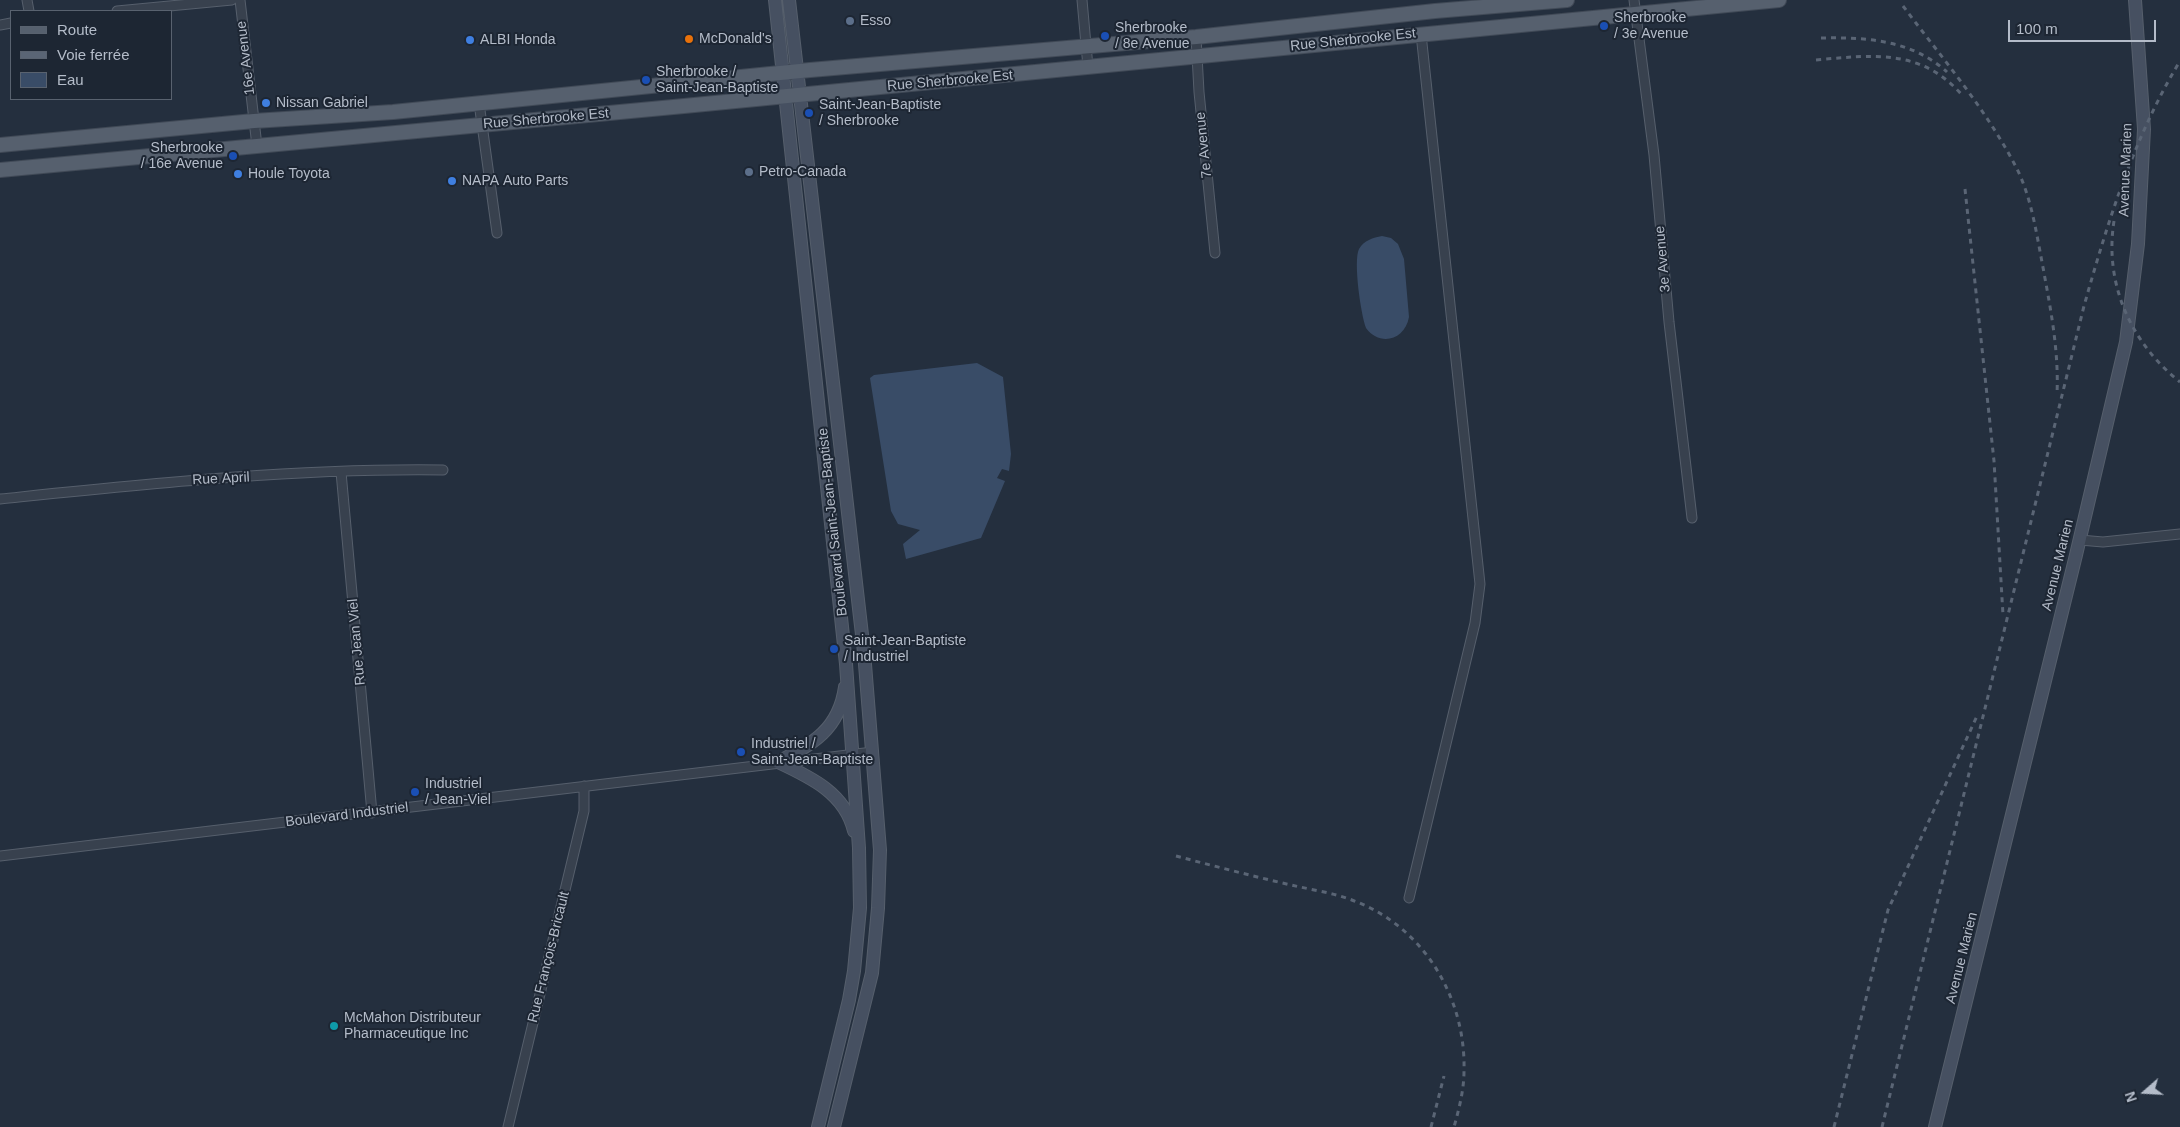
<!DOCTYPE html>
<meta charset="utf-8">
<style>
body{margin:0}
#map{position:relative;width:2180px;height:1127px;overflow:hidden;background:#242f3e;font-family:Arial,sans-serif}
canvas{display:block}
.legend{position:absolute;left:10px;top:10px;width:162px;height:90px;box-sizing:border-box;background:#1d2633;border:1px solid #59626f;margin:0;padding:6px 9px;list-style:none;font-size:15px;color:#b4bcc9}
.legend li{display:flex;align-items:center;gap:10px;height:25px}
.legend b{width:25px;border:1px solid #59626f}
.north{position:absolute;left:2120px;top:1067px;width:50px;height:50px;-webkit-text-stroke:4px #1d2633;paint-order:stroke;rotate:251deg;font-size:14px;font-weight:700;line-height:20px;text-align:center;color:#b4bcc9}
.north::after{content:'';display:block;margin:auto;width:18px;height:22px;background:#b4bcc9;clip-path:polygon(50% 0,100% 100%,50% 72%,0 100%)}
.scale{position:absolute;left:2008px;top:20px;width:148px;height:22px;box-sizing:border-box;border:2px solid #b4bcc9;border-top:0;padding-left:6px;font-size:15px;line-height:18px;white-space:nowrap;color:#b4bcc9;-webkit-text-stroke:4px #1d2633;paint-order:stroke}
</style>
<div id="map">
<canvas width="2180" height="1127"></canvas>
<ul class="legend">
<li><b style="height:6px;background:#56606e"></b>Route</li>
<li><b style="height:6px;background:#5a6575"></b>Voie ferrée</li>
<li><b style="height:14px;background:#394c67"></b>Eau</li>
</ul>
<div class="north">N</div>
<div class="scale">100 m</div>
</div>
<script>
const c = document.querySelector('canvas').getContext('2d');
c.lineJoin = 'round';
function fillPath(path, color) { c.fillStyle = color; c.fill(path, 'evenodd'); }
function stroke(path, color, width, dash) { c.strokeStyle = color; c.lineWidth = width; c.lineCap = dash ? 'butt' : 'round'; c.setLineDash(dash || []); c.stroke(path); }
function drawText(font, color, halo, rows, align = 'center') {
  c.font = font + ' Arial,sans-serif'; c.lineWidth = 4; c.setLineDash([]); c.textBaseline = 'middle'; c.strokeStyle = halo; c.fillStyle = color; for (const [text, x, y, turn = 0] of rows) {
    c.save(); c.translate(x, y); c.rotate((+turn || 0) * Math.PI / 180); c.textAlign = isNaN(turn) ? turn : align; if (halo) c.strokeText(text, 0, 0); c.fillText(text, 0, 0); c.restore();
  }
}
fillPath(new Path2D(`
 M1382,236l9,2 7,6 6,15 5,58c-4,23 -29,30 -43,11 -5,-13 -13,-67 -7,-79 5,-9 14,-11 23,-13z
 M977,363l26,14 8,77 -2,17 -7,-2 -5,9 8,3 -24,57 -75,21 -3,-15 17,-14 -22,-6 -7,-13 -21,-133 4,-3z`), '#394c67');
const street = new Path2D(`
 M27,0l2,11
 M240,0l17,146
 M1082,0l6,67
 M1634,0l20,155 15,167 23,196
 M117,11l115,-11
 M0,25l11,-2
 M1196,37l3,55 16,161
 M479,103l18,130
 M341,472l31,341
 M0,499c147,-15 295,-31 443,-29
 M2080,540l23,2 77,-8
 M0,856l873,-104
 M1409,898l66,-275 5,-39 -59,-550
 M508,1127l76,-316v-25`);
const secondary = new Path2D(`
 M775,0l71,664 13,184 1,60 -6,63 -5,29 -31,127
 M789,0l75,652 16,198 -2,58 -6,65 -38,154
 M778,762c34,-18 61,-32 67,-75
 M778,762c32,15 67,31 76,69
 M1935,1127l141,-572 50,-213 12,-98 6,-115 -9,-129`);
const primary = new Path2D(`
 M0,145l254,-24 139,-9 417,-42 386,-33 239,-26 132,-11
 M0,170l684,-64 1095,-106`);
stroke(street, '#565f6c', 11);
stroke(secondary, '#565f6c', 14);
stroke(primary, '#414a57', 16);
stroke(street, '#38414e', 9);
stroke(secondary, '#465061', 12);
stroke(primary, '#56606e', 14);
stroke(new Path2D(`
 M1903,6c39,52 83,103 113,161 15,29 20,64 26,95 8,44 17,87 15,132
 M1821,38c45,-1 91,2 126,34
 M1816,60c56,-5 105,-12 146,35
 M1965,189l29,272 9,154
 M2114,221c-10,63 17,122 66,161
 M1176,856c38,10 76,20 115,29 21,5 45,8 66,17 68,27 109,97 107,169 0,19 -5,38 -10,56
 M1431,1127l13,-51
 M1834,1127l54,-217 89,-194
 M1882,1127l202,-821c24,-85 50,-169 96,-245`), '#5a6575', 3, [5, 5]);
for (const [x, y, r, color] of [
 [850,21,5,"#5c6f8a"],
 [1604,26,5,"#1a4fb4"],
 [1105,36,5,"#1a4fb4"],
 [689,39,5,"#e8710a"],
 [470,40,5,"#3f7fe0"],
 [646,80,5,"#1a4fb4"],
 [266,103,5,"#3f7fe0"],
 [809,113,5,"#1a4fb4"],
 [233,156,5,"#1a4fb4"],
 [749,172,5,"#5c6f8a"],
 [238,174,5,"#3f7fe0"],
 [452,181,5,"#3f7fe0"],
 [834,649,5,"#1a4fb4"],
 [741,752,5,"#1a4fb4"],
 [415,792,5,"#1a4fb4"],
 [334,1026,5,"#0f9aa8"]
]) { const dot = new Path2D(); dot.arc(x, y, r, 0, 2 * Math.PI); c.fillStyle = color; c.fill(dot); stroke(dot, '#1d2633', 2); }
drawText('14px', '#b4bcc9', '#1d2633', [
 ["Sherbrooke",1614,18],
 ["/ 3e Avenue",1614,34],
 ["Esso",860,21],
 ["Sherbrooke",1115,28],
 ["/ 8e Avenue",1115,44],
 ["McDonald's",699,39],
 ["ALBI Honda",480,40],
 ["Sherbrooke /",656,72],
 ["Saint-Jean-Baptiste",656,88],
 ["Nissan Gabriel",276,103],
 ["Saint-Jean-Baptiste",819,105],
 ["/ Sherbrooke",819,121],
 ["Sherbrooke",223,148,"right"],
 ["/ 16e Avenue",223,164,"right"],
 ["Petro-Canada",759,172],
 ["Houle Toyota",248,174],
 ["NAPA Auto Parts",462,181],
 ["Saint-Jean-Baptiste",844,641],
 ["/ Industriel",844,657],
 ["Industriel /",751,744],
 ["Saint-Jean-Baptiste",751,760],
 ["Industriel",425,784],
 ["/ Jean-Viel",425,800],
 ["McMahon Distributeur",344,1018],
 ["Pharmaceutique Inc",344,1034]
], 'left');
drawText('14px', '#b4bcc9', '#1d2633', [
 ["Rue Sherbrooke Est",1353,40,-6],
 ["16e Avenue",246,58,-97],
 ["Rue Sherbrooke Est",950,81,-5],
 ["Rue Sherbrooke Est",546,119,-5],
 ["7e Avenue",1204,145,-96],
 ["Avenue Marien",2126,170,-88],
 ["3e Avenue",1663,259,-95],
 ["Rue April",221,479,-3],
 ["Boulevard Saint-Jean-Baptiste",833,522,-96],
 ["Avenue Marien",2058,565,-76],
 ["Rue Jean Viel",357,642,-95],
 ["Boulevard Industriel",347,815,-7],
 ["Rue François-Bricault",549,957,-76],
 ["Avenue Marien",1962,958,-76]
]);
</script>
